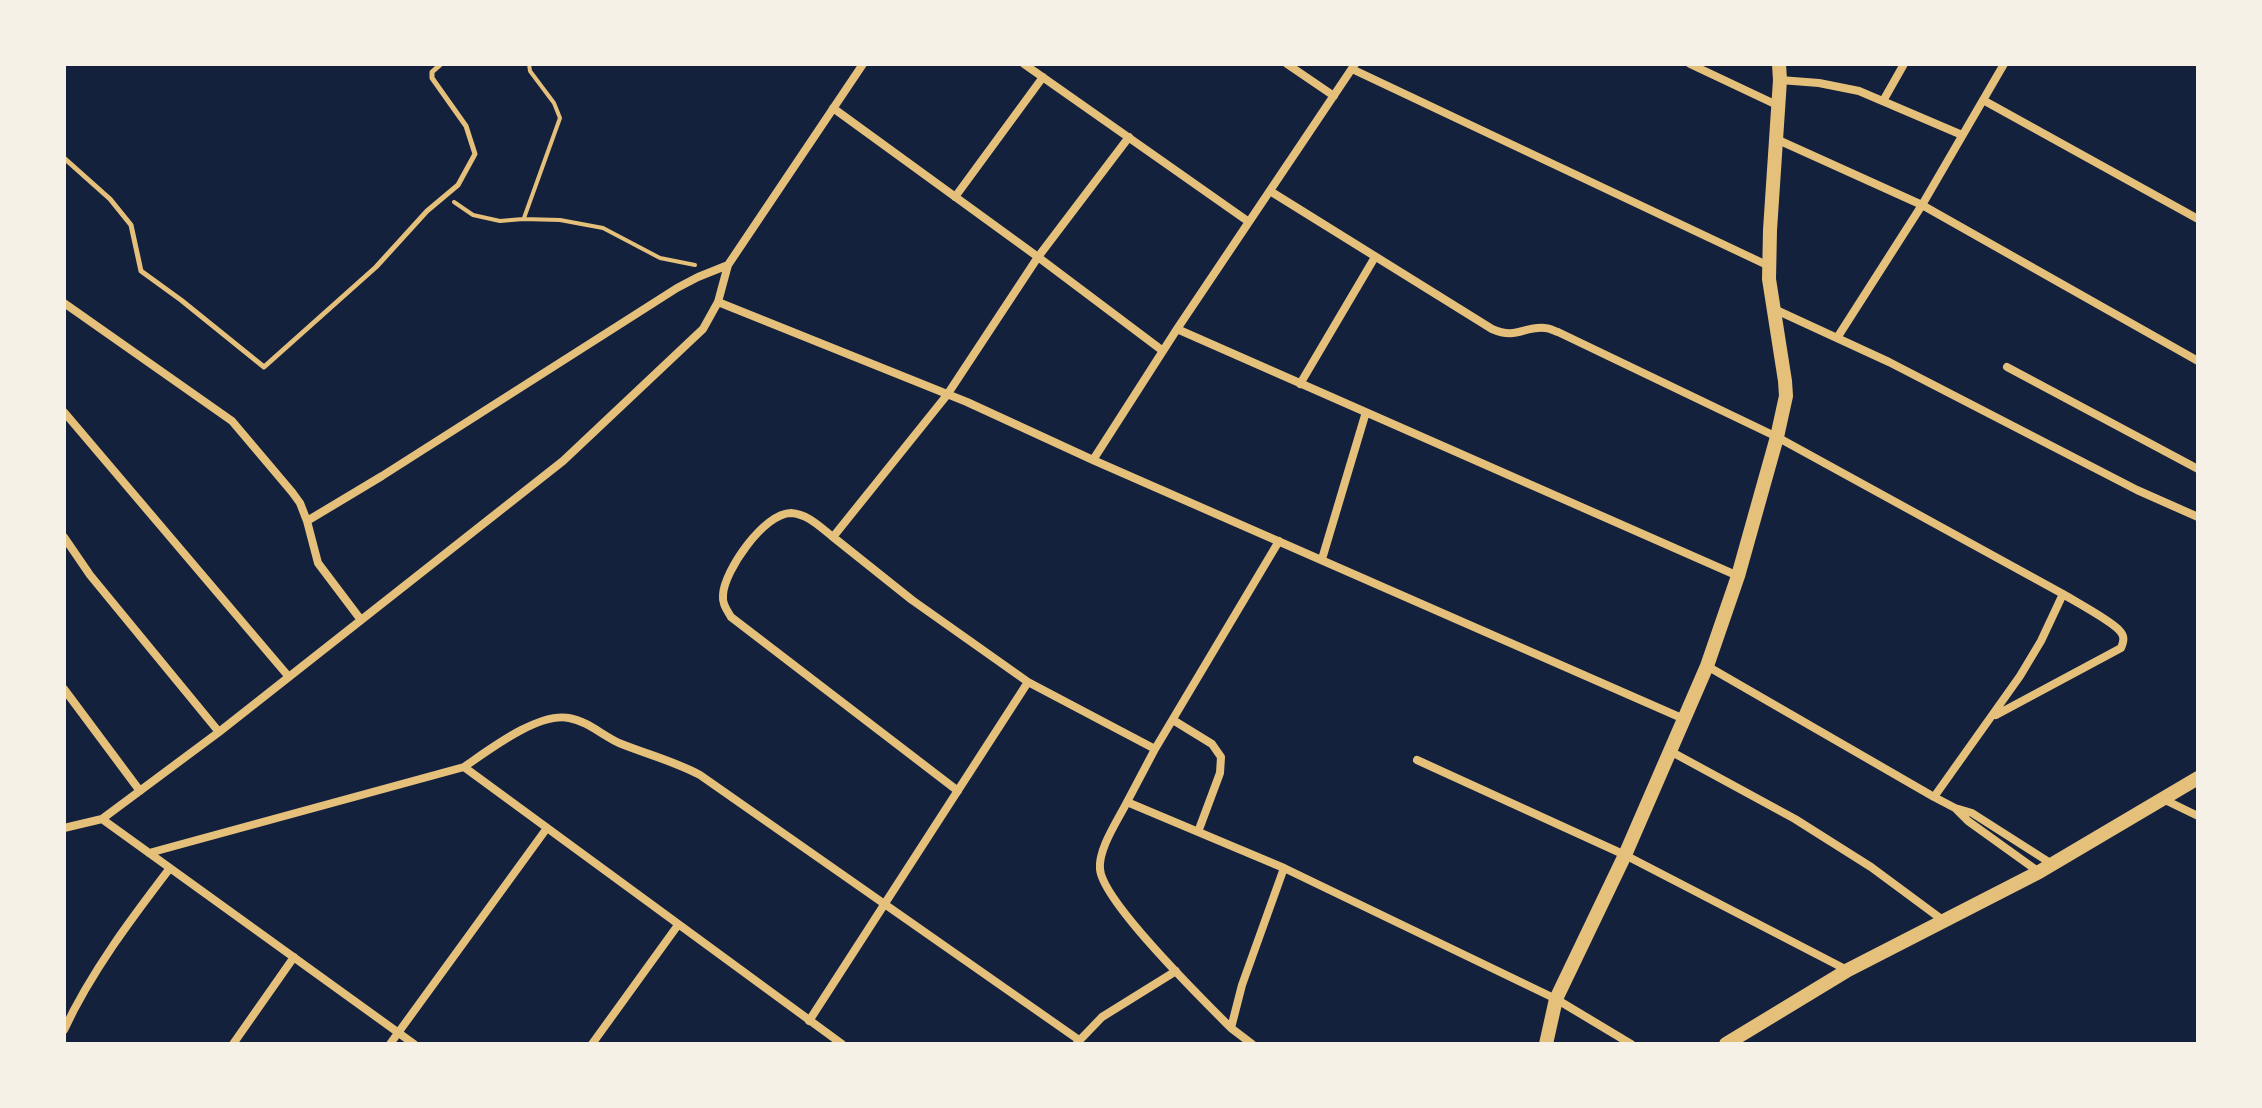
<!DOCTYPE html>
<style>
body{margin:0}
#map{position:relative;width:2262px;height:1108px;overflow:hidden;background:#14213d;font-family:"Noto Serif",serif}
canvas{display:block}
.frame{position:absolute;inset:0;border:66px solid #f6f1e7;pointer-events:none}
</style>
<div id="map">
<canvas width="2262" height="1108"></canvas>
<div class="frame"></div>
</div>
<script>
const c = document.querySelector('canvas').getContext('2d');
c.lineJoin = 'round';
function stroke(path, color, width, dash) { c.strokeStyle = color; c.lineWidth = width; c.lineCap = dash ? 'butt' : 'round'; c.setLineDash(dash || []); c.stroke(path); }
stroke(new Path2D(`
 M454,202l19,13 27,6 23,-2 37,1 43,8 57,30 35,7
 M524,218l36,-100 -6,-15 -24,-32 -1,-7`), '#e5c07b', 4);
stroke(new Path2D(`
 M64,158l46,41 21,26 10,46 40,29 83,67 112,-100 51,-56 31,-26 17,-31 -9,-28 -34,-48v-6l9,-8`), '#e5c07b', 5);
stroke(new Path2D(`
 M1024,64l225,158
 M1287,64l47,32
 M1690,64l89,42
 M1352,69l417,197
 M1780,80l39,3 40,8 103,44
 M1983,100l215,119
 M1883,101l21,-37
 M833,108l205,149 125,94
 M1776,139l146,66 276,156
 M1270,191l222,138c25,11 31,-3 53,-1 5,0 9,3 13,4l219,105 286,157 -22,47 -21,35 -86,121
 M955,197l88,-120
 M718,302l249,100 126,58 591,259
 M64,303l168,118 60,71 8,11 7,18 75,-45 295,-188 21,-11 30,-12
 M1774,309l115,53 248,128 61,27
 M1177,329l561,247
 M1837,338l85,-133 82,-141
 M2007,367l191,102
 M1300,384l75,-127
 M64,412l225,265
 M1093,460l84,-131 178,-265
 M307,521l11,42 43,57
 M64,537l26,38 129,157
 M833,537c-13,-10 -25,-23 -42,-24 -27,0 -67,58 -68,82 -1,9 4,15 8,22l227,174
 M1279,541l-124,208 -28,53 157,66 272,131 75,45
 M1322,559l44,-147
 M1707,666l227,131 21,11 17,5 80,51
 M1028,682l-116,-82 -79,-63 114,-142 91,-138 91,-120
 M64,689l76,102
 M1996,715l125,-67c3,-7 4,-12 -2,-18 -9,-10 -43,-28 -56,-36
 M1173,720l39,24 9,13 -1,16 -22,59
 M1670,751l125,68 76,48 73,54
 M1417,760l208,95 222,115
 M464,767c25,-17 74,-55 105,-49 18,3 33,17 50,25 27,11 55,18 81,32l379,265
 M2163,799l35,17
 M1127,802c-9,18 -29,47 -27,67 2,32 105,133 131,159
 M1956,809l12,12 71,51
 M102,819l312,225
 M64,828l38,-9 117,-87 344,-271 140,-132 15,-27 10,-37 135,-201
 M149,853l315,-86 378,277
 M809,1021l219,-339 127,67
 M64,1030c27,-58 67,-111 106,-162
 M1077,1043l25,-26 74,-46
 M233,1044l61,-87
 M390,1044l157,-216
 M592,1044l86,-119
 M1252,1044l-21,-16 11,-43 42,-117`), '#e5c07b', 8);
stroke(new Path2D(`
 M1546,1044l10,-45 69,-144 82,-189 31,-90 39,-139 9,-41 -1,-15 -16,-102 1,-49 10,-150 -1,-16`), '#e5c07b', 14);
stroke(new Path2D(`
 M1726,1044l122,-74 191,-98 159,-94`), '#e5c07b', 14);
</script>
